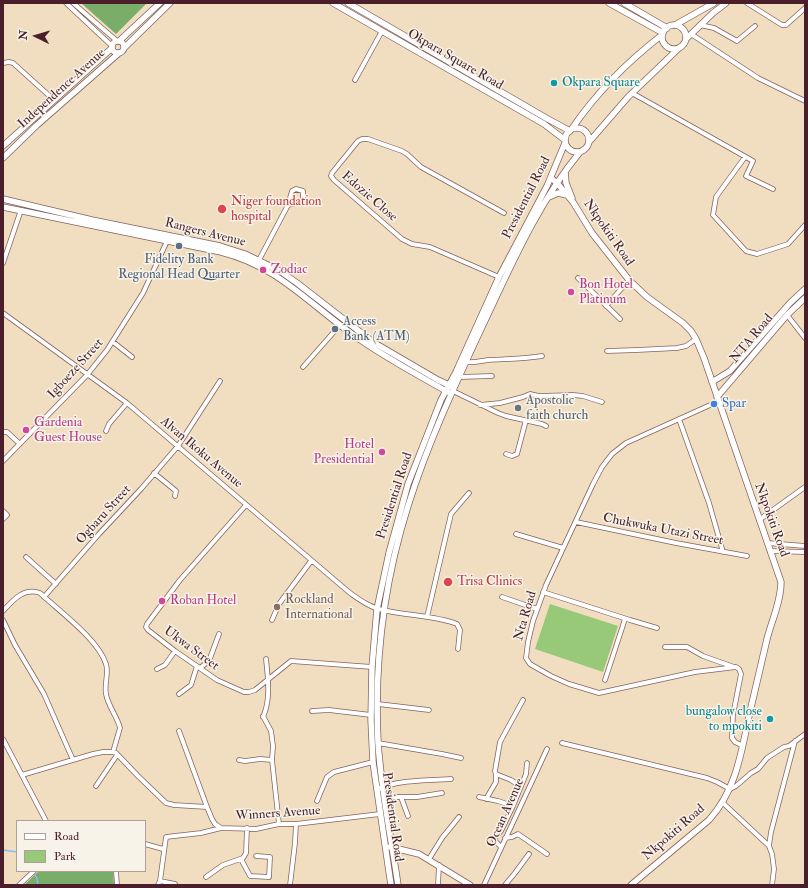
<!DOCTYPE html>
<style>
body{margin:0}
#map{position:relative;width:808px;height:888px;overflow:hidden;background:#f1dec0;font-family:"IM FELL Double Pica",serif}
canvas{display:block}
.frame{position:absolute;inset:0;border:4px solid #4a1f2b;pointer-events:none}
.legend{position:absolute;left:16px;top:820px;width:130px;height:52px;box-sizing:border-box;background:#f7f3e8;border:1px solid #b29e9c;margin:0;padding:5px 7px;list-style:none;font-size:12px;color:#4a1f2b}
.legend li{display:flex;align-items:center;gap:8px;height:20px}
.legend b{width:20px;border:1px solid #b29e9c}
.north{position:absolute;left:16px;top:16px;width:40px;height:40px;-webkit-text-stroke:3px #f7f3e8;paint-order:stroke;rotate:275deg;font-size:11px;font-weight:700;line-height:16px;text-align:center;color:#4a1f2b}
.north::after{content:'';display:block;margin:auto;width:14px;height:18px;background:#4a1f2b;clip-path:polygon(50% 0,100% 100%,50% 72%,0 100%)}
</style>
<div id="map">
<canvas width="808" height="888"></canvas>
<div class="frame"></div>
<ul class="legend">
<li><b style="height:5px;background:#fff"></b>Road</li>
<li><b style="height:11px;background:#97c979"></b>Park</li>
</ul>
<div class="north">N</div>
</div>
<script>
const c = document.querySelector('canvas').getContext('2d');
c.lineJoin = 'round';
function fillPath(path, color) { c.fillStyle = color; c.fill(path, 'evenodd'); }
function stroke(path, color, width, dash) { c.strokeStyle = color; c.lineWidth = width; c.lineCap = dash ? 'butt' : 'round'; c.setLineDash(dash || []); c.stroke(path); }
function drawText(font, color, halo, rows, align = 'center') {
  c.font = font + ' "IM FELL Double Pica",serif'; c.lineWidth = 3; c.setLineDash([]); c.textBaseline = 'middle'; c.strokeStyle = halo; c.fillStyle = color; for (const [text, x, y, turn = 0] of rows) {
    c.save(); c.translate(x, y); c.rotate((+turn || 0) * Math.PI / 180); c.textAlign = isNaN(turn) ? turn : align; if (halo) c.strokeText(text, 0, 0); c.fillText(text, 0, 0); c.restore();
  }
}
fillPath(new Path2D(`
 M550,604l68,22 -15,46 -68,-23z`), '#97c979');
fillPath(new Path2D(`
 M81,3h66l-31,31z
 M39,871h74l1,14h-90z`), '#79ad69');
stroke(new Path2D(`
 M3,850l14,2
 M32,872l5,6 1,7`), '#83bdf4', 1.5);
const minor = new Path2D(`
 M66,3l46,43
 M73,3l44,38
 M747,3l35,22h4l19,-17
 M700,25l14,3 23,13 18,-15
 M691,34l67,44 47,23
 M3,63l6,-1 4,1 41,37
 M355,80l27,-49
 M632,93l121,68 -7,15 27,13
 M745,157l-29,40 -3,18 33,36 11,3 31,-10 17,-19
 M259,260l29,-55 4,-14 4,-2 7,2v8l-4,3 -11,3
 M3,263l18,-53
 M499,277l-69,-30 -18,-3 -10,-5 -68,-59 -3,-4 1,-3 26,-32 4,-2h6l34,12 5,3 14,13 83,46
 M578,278l42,41
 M606,306l23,-26
 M3,313l124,90 223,190c10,7 21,15 33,17 24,6 51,5 74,14l3,6 -2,19
 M787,315l18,23
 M113,342l19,15
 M607,351l30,-1 40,-2 9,-2 10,-7
 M466,362c7,1 14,-1 22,-2 18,-1 36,-1 54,-4
 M303,367l37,-42
 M460,377l32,-1
 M453,391l45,22 8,3 36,8 4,2
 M719,401l-93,42 -14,11 -10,13 -9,17 -47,101 -13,36 -5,21 -2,16 4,6 21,12 18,8 30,9 96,-21 41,-5 3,2 2,5 -8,41 -1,23 3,4 8,4
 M480,405l20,-2 23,-6 7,-3 9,2 34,-1 10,1 19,6
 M679,419l30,84 14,49
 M106,431l3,-7 18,-21
 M3,432h4l13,12
 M506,454l6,2 5,-2 9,-34
 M3,461l84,-86 20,-25 36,-57 25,-54
 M154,473l22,18 -1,5
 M246,505l-66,75 -33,44 -1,3 2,3 27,21 42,29 27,12h5l6,-2 36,-29 81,6
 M3,511l4,4 -4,4
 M759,520l46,-33
 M576,522l100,21 71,13
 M516,534l47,14
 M767,543l38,3
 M770,551l35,1
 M26,557l30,27
 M543,592l87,28 27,8
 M44,597l55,-63 42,-45 37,-43 42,-65
 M502,597l35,12
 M3,611c10,-11 21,-24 37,-18 19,18 58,46 66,71 3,10 -2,20 0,30 2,12 11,22 14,34l-7,24
 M427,617l24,-103 18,-21
 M3,620l12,25 29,49 29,66
 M272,620l7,-16 32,-43
 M665,647h22l16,9 31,11
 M200,668l9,-7 10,-27
 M157,669l8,-4 10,-14
 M605,680l20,-61
 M179,694l12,-9 6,-19
 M378,704l51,6
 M312,711l17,-1 42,5
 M263,716l8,15 2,15 -1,14 7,64
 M263,717c8,-18 5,-38 3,-58
 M179,731l28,76
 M3,739l43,82
 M378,743l64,11 19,4
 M562,743l145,35 10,4 13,7 6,-3 15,-13 7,-4 9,-11 17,-11 5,-1 16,-12
 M239,760l6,1 15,-2 12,1
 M22,775l71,-21 10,-2h10l3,1 22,23 28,27 8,2 33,2 5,12 3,5 6,4 35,1 23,-5h17l84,-10
 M96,786l21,-31
 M520,786l-9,-6 -15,-6 -1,-3 5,-29 23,-42
 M377,790c15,-10 54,-10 74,-11
 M384,797h33l25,-4
 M401,797l7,19
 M479,797l19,4 15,5
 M486,799l10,-17v-8
 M317,801l10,-24 7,-5 39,-10
 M723,803l46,43
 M505,838l7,-1 6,-3 29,20
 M145,844l18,5
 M501,847l-6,-6 -1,-2 7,-8 12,-25 13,-32 1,-11
 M241,859l9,17 19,1 1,-20 -14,-1
 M429,859l13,-21 17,-21
 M116,871l1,14
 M206,877l17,-12 20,-7 3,-5 1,-25
 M160,881l15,3
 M19,885l15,-14
 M158,885l2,-4 6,-44 35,-4 20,-5
 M290,885l5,-42 1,-19
 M438,885l1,-20
 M484,885l63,-136
 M505,885l10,-12 14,-19
 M772,885l2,-16 -2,-15 -3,-8 2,-14 24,-91`);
const major = new Path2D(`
 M333,3l211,121 21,16
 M348,3l198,115 24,13
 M609,3l54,30
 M624,3l43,25
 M662 37a12 12 0 1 1 24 0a12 12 0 1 1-24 0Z
 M675,25l39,-22
 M686,39l27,-26 13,-10
 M119,41l41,-38
 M112 47a6 6 0 1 1 12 0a6 6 0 1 1-12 0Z
 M124,48l46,-45
 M565 140a12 12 0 1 1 24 0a12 12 0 1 1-24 0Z
 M571,130c25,-37 56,-68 91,-95
 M589,142l39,-45 51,-49
 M3,146l109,-98
 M3,158l34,-33 82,-72
 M565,172l1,11 6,15
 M551,178l6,5 16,19 19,31 37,47 18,17 36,26 8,8 5,8 8,19 77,224c0,19 -9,38 -14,57 -6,25 -12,51 -18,77 -8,38 -13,74 -40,104l-78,65
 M549,197l9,-4 9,2
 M3,199l89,21 128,26 25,8 35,17 17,12 76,59 65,38 13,6
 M3,207l218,45c56,14 86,50 131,82 30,22 64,40 96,58
 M712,382l18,-11 60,-68 15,-14
 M717,397l70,-82 18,-17
 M390,847l29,7 51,31
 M391,885l-14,-95 -4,-28 -2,-42 1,-53 5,-58 12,-56 19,-69 33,-84 15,-28 43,-95 48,-91 18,-43
 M398,885c-7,-48 -17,-95 -20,-143 -4,-80 6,-160 30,-236 19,-61 46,-119 73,-177 29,-61 56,-125 99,-177`);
stroke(minor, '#84625f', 5.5);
stroke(major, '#84625f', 7);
stroke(minor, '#fff', 4);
stroke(major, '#fff', 5.5);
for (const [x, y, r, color] of [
 [554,83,4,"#0f9aa8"],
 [222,209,5,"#e0444e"],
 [179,246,4,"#5c6f8a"],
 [263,270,4,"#d1479c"],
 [571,292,4,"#d1479c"],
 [335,329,4,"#5c6f8a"],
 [714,404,4,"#3f7fe0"],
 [518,408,4,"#6b7280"],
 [26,430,4,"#d1479c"],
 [382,452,4,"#d1479c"],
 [448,582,5,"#e0444e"],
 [162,601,4,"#d1479c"],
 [277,607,4,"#8d6e63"],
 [770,719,4,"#0f9aa8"]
]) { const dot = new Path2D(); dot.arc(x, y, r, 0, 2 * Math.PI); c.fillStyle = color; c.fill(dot); stroke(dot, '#f7f3e8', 1.5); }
drawText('13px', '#4a1f2b', '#f7f3e8', [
 ["Okpara Square Road",455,60,30],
 ["Independence Avenue",62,89,-42],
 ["Edozie Close",369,197,41],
 ["Presidential Road",527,198,-63],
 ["Rangers Avenue",205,233,14],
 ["Nkpokiti Road",608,233,55],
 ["NTA Road",752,339,-50],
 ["Igboeze Street",76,369,-48],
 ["Alvan Ikoku Avenue",201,453,40],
 ["Presidential Road",395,496,-72],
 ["Ogbaru Street",104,515,-48],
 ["Nkpokiti Road",771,520,70],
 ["Chukwuka Utazi Street",663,530,11],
 ["Nta Road",526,616,-74],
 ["Ukwa Street",191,649,36],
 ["Ocean Avenue",506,813,-66],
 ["Winners Avenue",278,814,-4],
 ["Presidential Road",392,817,82],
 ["Nkpokiti Road",674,833,-41]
]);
drawText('13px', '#0d838f', '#f7f3e8', [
 ["Okpara Square",562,83],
 ["bungalow close",762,712,"right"],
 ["to mpokiti",762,727,"right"]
], 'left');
drawText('13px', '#be3a42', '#f7f3e8', [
 ["Niger foundation",231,202],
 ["hospital",231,217],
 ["Trisa Clinics",457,582]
], 'left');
drawText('13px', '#4e5e75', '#f7f3e8', [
 ["Fidelity Bank",179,260],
 ["Regional Head Quarter",179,275],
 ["Access",343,322,"left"],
 ["Bank (ATM)",343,337,"left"]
]);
drawText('13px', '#b23c85', '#f7f3e8', [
 ["Zodiac",271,270],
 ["Bon Hotel",579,285],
 ["Platinum",579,300],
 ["Gardenia",34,423],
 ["Guest House",34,438],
 ["Hotel",374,445,"right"],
 ["Presidential",374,460,"right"],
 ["Roban Hotel",170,601]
], 'left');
drawText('13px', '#5b616d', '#f7f3e8', [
 ["Apostolic",526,401],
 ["faith church",526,416]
], 'left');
drawText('13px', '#366cbe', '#f7f3e8', [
 ["Spar",722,404]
], 'left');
drawText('13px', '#785e54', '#f7f3e8', [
 ["Rockland",285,600],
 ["International",285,615]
], 'left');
</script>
